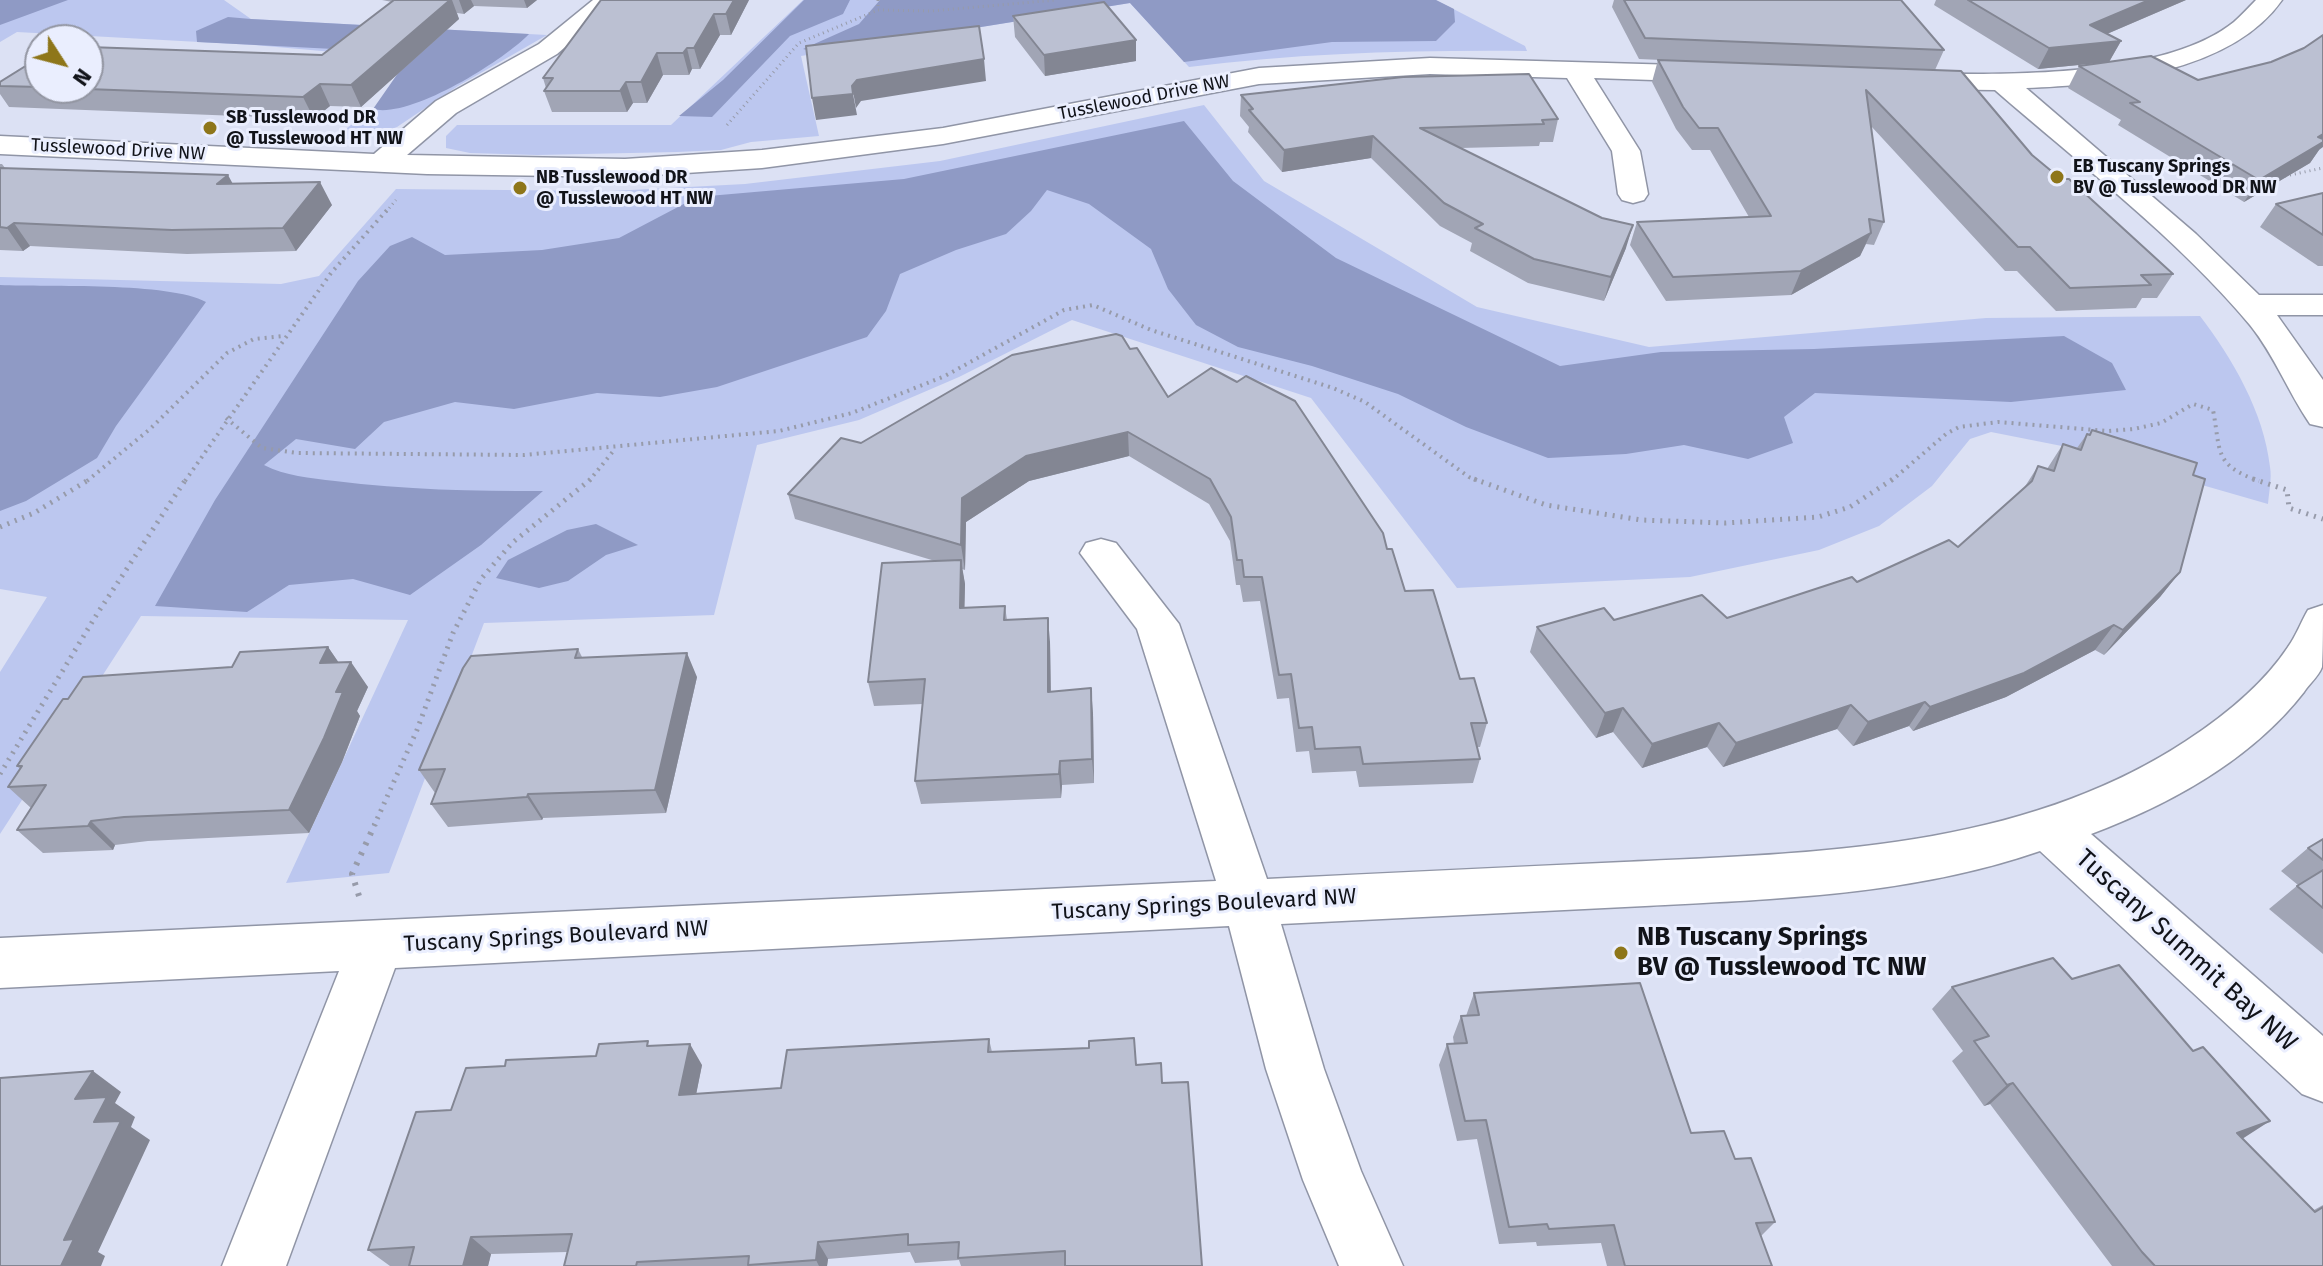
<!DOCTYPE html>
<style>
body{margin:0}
#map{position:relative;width:2323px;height:1266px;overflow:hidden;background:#dce1f4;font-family:"Fira Sans",sans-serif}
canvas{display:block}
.north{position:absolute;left:24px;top:24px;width:80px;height:80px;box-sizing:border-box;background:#eaeefe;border:2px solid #9396a2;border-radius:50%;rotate:126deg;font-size:22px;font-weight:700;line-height:32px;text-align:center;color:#111319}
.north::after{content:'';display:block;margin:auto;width:28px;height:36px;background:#8e761a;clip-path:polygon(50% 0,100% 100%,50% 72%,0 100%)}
</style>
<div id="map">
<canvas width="2323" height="1266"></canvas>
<div class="north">N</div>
</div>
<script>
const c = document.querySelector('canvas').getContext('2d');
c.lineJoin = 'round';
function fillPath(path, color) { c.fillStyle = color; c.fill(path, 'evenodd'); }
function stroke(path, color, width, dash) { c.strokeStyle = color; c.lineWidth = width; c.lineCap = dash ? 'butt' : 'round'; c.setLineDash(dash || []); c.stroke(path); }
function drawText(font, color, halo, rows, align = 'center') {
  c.font = font + ' "Fira Sans",sans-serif'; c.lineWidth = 6; c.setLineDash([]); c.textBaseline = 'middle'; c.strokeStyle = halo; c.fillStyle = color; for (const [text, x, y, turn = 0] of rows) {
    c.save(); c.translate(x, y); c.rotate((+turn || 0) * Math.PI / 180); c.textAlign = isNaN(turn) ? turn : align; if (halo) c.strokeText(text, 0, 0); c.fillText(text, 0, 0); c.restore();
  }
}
fillPath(new Path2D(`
 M0,0h224l27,19 296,16 -89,51 -61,41 -29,10 -38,4 105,-80 -181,-16 -237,-13 -17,10z
 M803,0h633l89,46 2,5c-113,-1 -226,2 -338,16l-59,-64 -329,53 18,80 -68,6 -30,8 -44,2 -140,3 -67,-2 -24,-5v-12l11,-11h214z
 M1204,105l60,76 213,126 172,40 337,-29 214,-2c32,42 64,96 70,151 2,11 -1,25 -2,37l-191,-55 -86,-17 -21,7 -38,47 -53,40 -60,24 -129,27 -233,11 -146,-190 -239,-78 -113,57 -100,43 -102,25 -43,170 -230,8 -95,250 -103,10 122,-263 -267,-4 -141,218v-162l47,-75 -47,-8v-312l281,7 38,-8 77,-87 216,2 133,-7 195,-23z`), '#bcc7ef');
fillPath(new Path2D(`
 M0,0h68l-68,25z
 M804,0h46l-7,14 -53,22 -78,81 -33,-1 44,-36z
 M880,0h556l18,9 1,13 -19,19 -104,1 -148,20 -54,-59 -310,50 -17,-4 56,-25z
 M228,17l23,2 278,15c-26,27 -119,85 -156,75l39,-56 -215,-11 -1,-11z
 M1184,121l49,60 103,77 224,108 101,-14 153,-3 250,-13 48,27 14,27 -115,12 -196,-9 -31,24 9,26 -45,16 -64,-14 -58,9 -78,4 -82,-31 -68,-33 -86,-28 -74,-19 -42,-22 -28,-36 -17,-40 -62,-45 -42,-14 -16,21 -25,23 -50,16 -56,24 -14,37 -19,26 -150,50 -57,10 -63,-4 -83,16 -59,-7 -71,20 -29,27 -59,-10 -32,26c21,11 46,13 71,16 69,9 139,10 208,10l-62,54 -71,50 -57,-16 -64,6 -42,27 -92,-6 60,-106 143,-219 32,-35 22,-9 33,18 97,-5 77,-12 78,-41 207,-18z
 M0,285c47,2 170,-3 206,17l-90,124 -19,32 -71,43 -26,10z
 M596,524l42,21 -32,10 -38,26 -29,7 -43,-10 12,-18 59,-30z`), '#8f9ac5');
const minor = new Path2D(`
 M593,0h27l-63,54 -101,59 -49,42 218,4 137,-9 181,-22 316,-60 171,-10 283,8 9,2 4,6 -4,6 -9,2 -119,-4 46,73 8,43 -4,6 -11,3 -11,-3 -4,-6 -6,-43 -45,-73 -137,-4 -171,10 -316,60 -181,24 -137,9 -198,-3 -427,-20v-18l374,18 62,-53 103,-57z
 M2256,0h26c-51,73 -175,85 -256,88l170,146 63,61h64v20h-46l46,65v47l-13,-3c-22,-32 -35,-68 -60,-99 -72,-86 -170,-161 -255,-235l-85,-1 -9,-2 -4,-6 4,-6 9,-2c89,2 253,6 324,-51 8,-7 15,-15 22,-22z
 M1101,539l15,4 63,81 88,255c119,-6 238,-12 357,-17 192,-9 396,-12 562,-121 38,-25 76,-55 102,-94 8,-11 13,-25 20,-37l15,-5c0,18 0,45 -1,62 -3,9 -13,17 -18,25 -53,68 -133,112 -213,142l232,202v66l-21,-8 -262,-243c-127,44 -262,48 -395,55 -121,6 -242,12 -364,18l43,145 37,102 42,95h-64l-36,-86 -37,-111 -37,-143 -834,42 -109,298h-64l117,-295 -339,17v-50l1216,-57 -79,-252 -57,-76 6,-10z`);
stroke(minor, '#9095a6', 3);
stroke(new Path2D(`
 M878,0v10l53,1 125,-11
 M727,125l72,-82 79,-33
 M2285,176l38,-8
 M2185,186l34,-3
 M386,212l10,-12`), '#979baa', 3, [1, 4]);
stroke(new Path2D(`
 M226,418l36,30 35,5 227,2 255,-24 73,-18 93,-37 119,-66 29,-5 58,25 182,58 32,14 104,75 10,4
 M87,481l63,-52 77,-76 27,-14 30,-3
 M185,481l146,-208 56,-63
 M589,481l26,-32
 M1891,481l55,-47 13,-7 39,-5 110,9 26,-2 27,-6 32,-19 20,6c8,41 0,55 46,71`), '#979baa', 4, [2, 5]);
stroke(new Path2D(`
 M1474,479l72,26 95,15 84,3 93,-6 32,-10 43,-28
 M2253,479l34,11 2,18 34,11
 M0,527l34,-14 56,-34
 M0,774l97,-160 89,-135
 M374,826l43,-96 36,-97 28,-54 31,-36 79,-64`), '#979baa', 5, [2, 6]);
stroke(new Path2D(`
 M359,896l-7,-22 23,-50`), '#979baa', 6, [3, 8]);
fillPath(minor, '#fff');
fillPath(new Path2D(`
 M382,0h155l-10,8 -53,-2 -10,8 -7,-1 2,6 -98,88 -31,-1 -16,13 -305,-12 -9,-13v-12l40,-25v31h48l234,-33 70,-53z
 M749,0l-18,35h-11l-20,34h-8l-3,6h-26l-16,28h-14l-6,9h-75l-8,-21 2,-3 -3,-10z
 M1614,0h287l43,50 -9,20 97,85 141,119 -16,24h-15l-6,10 -80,3 -39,-40h-12l-134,-145 13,96 -10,23 -8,-1 -6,12 -69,39 -125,6 -36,-56 7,-23 112,-5 -39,-67h-18l-16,-21 -24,-47 6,-22 94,4 -113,-5 -27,-52z
 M1936,0h250l-79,34 14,7 -12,21 -71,7 -104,-64z
 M1013,16l123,45 -91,15 -30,-39z
 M2079,66l119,14 121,70 -9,13 -66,39 -126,-77 3,-5 -53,-32z
 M1241,95l317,24 -5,23h-13l-1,4 -78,2 165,100 -22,53 -76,-18 -58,-32 2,-8 -32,-17 -69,-68 -89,14 -34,-40 1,-5 -9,-11z
 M0,164h2l3,4 228,16 99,21 -36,46 -109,3 -157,-8 -7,5 -23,-1z
 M2323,193v73h-5l-58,-39 16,-23z
 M1130,349l38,48 219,152 18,42 82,132 -7,24h-3l3,12 -7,24 -114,4 -3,-16 -44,2 -3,-22 -13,1 -7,-54 -12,1 -17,-98 -17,1 -3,-17h-4l-6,-44 -21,-37 -80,-48 -100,25 -63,41 -1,48 -3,-1 3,15 -1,24 41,-2 2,14 43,22 1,49 42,22 1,70 -32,2 -1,13 -140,6 -6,-23 8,-77 -49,2 -6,-24 67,-121 -140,-42 -7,-25 73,-51z
 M2092,430l101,45 -13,97 -20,25 -56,58 -9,-5 -89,47 -93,34 -4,-5 -56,20 -16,-17 -114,38 -16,-20 -65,21 -29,-36 -17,6 -66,-86 7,-25 77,-7 113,-2 130,-36 101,-35 66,-59 14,-22 9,3 16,-25 14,4 10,-14h2z
 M328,647l11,16 29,24 -11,24 3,5 -18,46 -33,71 -161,8 -33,4 -2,5 -70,3 -26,-23 14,-22 -23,-21 12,-18 -3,-3 51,-67 164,-32z
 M578,649l4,8 115,20 -31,136 -123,5 -1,2 -94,7 -17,-23 4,-11 -16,-23z
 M2323,839v115l-54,-45 29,-24 -17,-14 27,-23z
 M2072,979l170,160 72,71 9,-5v61h-211l-122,-162 -6,2 -32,-45 11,-10 -31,-42 20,-22z
 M1474,993l217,140 44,26 40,63 -14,14 11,30h-165l-6,-23 -64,3 -1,-4 -37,2 -22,-105 -20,2 -18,-76 8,-21h7l-1,-7 8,-21h5z
 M989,1039l3,13 144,13 26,18 40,183h-241l-2,-6 -44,3 -5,-11 -82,7 -1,7h-263l3,-14 -76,2 -3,12h-98l-22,-16 83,-140 54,-44 91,-10 55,-10 51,19 -6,29 85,-6z`), '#a1a5b5');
fillPath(new Path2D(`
 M450,0h2l7,19 -98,88 -10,-22z
 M459,0h12l3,6 -10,8z
 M524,0h13l-10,8z
 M734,0h15l-18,35 -5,-21z
 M2149,0h37l-105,45 40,-4 -12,21 -71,7 11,-21 41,-23z
 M714,14l6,21 -20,34 -6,-21z
 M1136,40v21l-91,15 -1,-21z
 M687,48l5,21 -3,6 -6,-22z
 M657,53l6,22 -16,28 -6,-21z
 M984,59l2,22 -125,20 -5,7 -4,-22 5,-6z
 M626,82l7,21 -6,9 -7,-21z
 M320,84l10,22 -16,13 -11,-22z
 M853,94l4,21 -41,5 -4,-22z
 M2323,134v13l-4,3 -9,13 -66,39 15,-22z
 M1373,136l-2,22 -89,14 2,-22z
 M228,175l12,22 -23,-13z
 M320,182l12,23 -36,46 -13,-23z
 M14,223l16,23 -7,5 -16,-23z
 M1633,225l-7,23 -22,53 7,-24z
 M1871,233l-11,23 -69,39 10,-24z
 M1128,432l1,24 -100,25 -63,41 -1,48 -4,-25 1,-47 64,-42z
 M961,560l4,24 -1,49 -4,-25z
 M2180,572l-20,25 -56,58 19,-25z
 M1048,618l2,24 1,74 -3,-24z
 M2114,625l-19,25 -89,47 -93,34 17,-24z
 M328,647l17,25 -25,-9z
 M687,653l10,24 -31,136 -11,-23z
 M351,662l17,25 -11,24 3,5 -18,46 -33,71 -20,-23 47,-118z
 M1091,688l2,25 1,70 -2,-24z
 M1925,702l-16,24 -56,20 15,-24z
 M1851,705l-14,24 -114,38 13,-24z
 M1623,708l-10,24 -17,6 9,-25z
 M1719,723l-12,24 -65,21 10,-24z
 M1060,761l2,24 -1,13 -2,-24z
 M528,794l15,24 -1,2 -15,-23z
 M91,821l24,24 -2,5 -25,-24z
 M690,1044l12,21 -10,50 -13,-20z
 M93,1071l28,21 -6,11 20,14 -4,10 19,13 -52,112 7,4 -4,10h-40l3,-26 30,-118 -19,-23z
 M2013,1083l-23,21 -6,2 23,-21z
 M2270,1121l-31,20 -2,-8z
 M471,1237l20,17 -3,12h-25z
 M818,1242l10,17 -1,7h-8l-3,-6z`), '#838693');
const building = new Path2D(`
 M394,0h56l-99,85 -31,-1 -17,13 -243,-9h28v-41l234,8z
 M601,0h133l-8,14h-12l-20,34h-7l-4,5h-26l-16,29h-15l-6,9h-76l9,-13h-10z
 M1624,0h277l43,50 -299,-12z
 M1968,0h181l-59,25 31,16 -72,7z
 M1104,2l32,38 -92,15 -31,-39z
 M979,26l5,33 -127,21 -5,6 1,8 -41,4 -6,-52z
 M2323,35v99l-5,3 5,2v3l-64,38 -129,-77 10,-1 -61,-36 72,-10 47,24 73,-18 33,-14z
 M40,57v30l-40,-1v-4z
 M1658,60l303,11 71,84 29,24h8l104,95 -32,1 10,10 -81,3 -40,-41h-12l-152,-157 18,132 -15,-3 2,14 -70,38 -128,6 -36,-55 134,-6 -53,-88h-19l-16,-21z
 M1529,74l29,45 -16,1 2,4 -124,4 182,90 31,7 -22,52 -77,-18 -59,-31 8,-4 -39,-21 -71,-67 -89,14 -35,-40 4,-1 -12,-14 162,-18z
 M0,168l228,7 -11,9 103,-2 -37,46 -111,2 -158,-7 -7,5 -7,-1z
 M2323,193v42l-47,-31z
 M1116,334l6,2 8,13 7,-1 31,49 43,-29 26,14 9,-6 49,25 88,132 4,16h5l13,42 28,-1 27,89 14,-1 13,45h-16l9,36 -117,5 -3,-17 -45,2 -3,-22 -13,1 -8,-54 -12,1 -17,-98h-18l-2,-17h-5l-6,-43 -21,-38 -82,-47 -102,24 -64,42 -1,47 -173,-51 53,-56 20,5 151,-88z
 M2092,430l105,33 -4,12 12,4 -25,93 -57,58 -9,-5 -90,48 -94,34 -5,-5 -57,20 -17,-17 -115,38 -17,-20 -67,21 -29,-36 -18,5 -68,-86 67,-19 10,12 88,-25 25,23 125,-41 5,5 92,-42 9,7 74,-66 6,-15 16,5 9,-27 18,6 6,-16 3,1z
 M961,560l-1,48 45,-2 -1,14 44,-2v74l43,-4 1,71 -32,2 -1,13 -144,7 10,-102 -57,3 14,-119z
 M328,647l-8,16 31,-1 -15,30h7l-19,46 -35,72 -165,7 -33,4 -3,5 -71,4 29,-45 -38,2 14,-21h-5l46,-67h5l15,-22 149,-10 8,-15z
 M578,649l-3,9 112,-5 -32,137 -127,4 -1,3 -96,7 14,-35 -26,1 44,-102 8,-12z
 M2323,839v21l-15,-12z
 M2323,870v38l-26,-22z
 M2053,958l19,21 47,-14 74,86 10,-4 67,74 -33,12 78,79 8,-5v59h-168l-13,-14 -129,-169 -6,2 -33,-44 15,-5 -37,-49z
 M1640,983l51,150 33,-2 11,28 16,-1 24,64 -19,1 16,43h-147l-11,-41 -65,4 -2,-5 -38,3 -23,-107 -21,1 -18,-77 20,-1 -6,-27 18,-1 -5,-22z
 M1134,1038l2,27 25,-2 1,20 26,-1 14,184h-137v-15l-107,7 1,-16 -51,3v-11l-90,8 -2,18 -68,5 1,-9 -112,6 -1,4h-72l8,-32 -101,3 -8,29h-54l5,-19 -46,3 48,-138 35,-2 15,-42 39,-2 1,-6 90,-4 3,-12 49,-3 -1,5 43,-2 -11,51 102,-7 6,-38 202,-11 -1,13 101,-4v-7z
 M93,1071l-18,28 32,-2 -13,25 27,-1 -57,119 10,-1 -13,27h-61v-188z`);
fillPath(building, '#bbc0d2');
stroke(building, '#838693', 2);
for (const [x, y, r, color] of [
 [210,128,8,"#8e761a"],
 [2057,177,8,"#8e761a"],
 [520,188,8,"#8e761a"],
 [1621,953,8,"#8e761a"]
]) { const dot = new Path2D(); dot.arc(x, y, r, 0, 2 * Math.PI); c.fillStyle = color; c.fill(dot); stroke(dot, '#eaeefe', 3); }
drawText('18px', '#111319', '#eaeefe', [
 ["Tusslewood Drive NW",1144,98,-11],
 ["Tusslewood Drive NW",118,150,3]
]);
drawText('bold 18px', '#111319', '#eaeefe', [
 ["SB Tusslewood DR",226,118],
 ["@ Tusslewood HT NW",226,139],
 ["EB Tuscany Springs",2073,167],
 ["BV @ Tusslewood DR NW",2073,188],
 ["NB Tusslewood DR",536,178],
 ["@ Tusslewood HT NW",536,199]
], 'left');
drawText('22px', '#111319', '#eaeefe', [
 ["Tuscany Springs Boulevard NW",1204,905,-3],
 ["Tuscany Springs Boulevard NW",556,937,-3]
]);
drawText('bold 26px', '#111319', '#eaeefe', [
 ["NB Tuscany Springs",1637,938],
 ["BV @ Tusslewood TC NW",1637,968]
], 'left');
drawText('26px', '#111319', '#eaeefe', [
 ["Tuscany Summit Bay NW",2186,951,42]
]);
</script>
